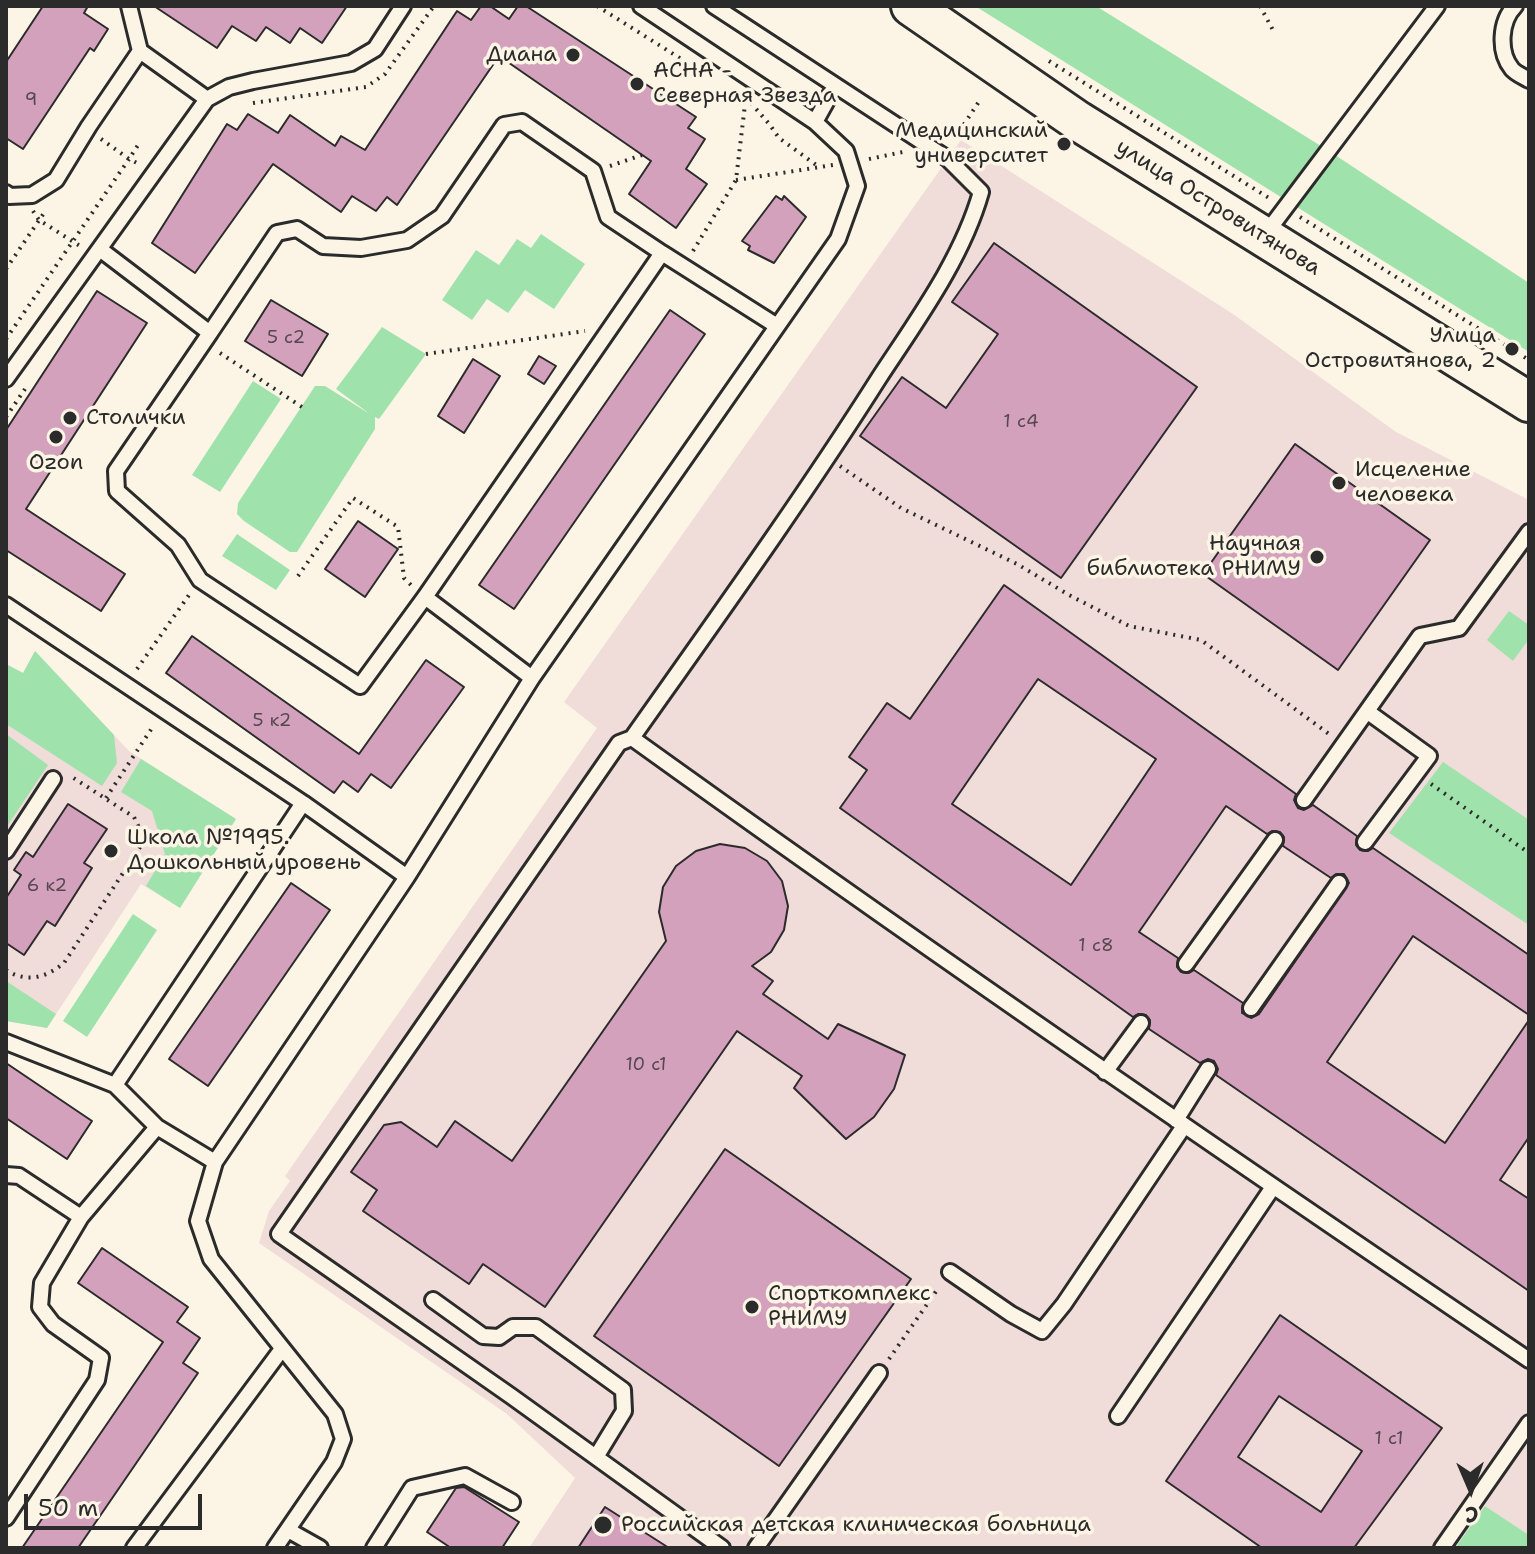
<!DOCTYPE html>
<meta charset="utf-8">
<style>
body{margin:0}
#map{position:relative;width:1535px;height:1554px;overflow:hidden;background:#fcf5e5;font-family:"Shantell Sans",sans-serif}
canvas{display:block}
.frame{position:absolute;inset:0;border:8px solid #2b2b2b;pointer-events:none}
.north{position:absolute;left:1431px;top:1450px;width:80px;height:80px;-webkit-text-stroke:6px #fcf5e5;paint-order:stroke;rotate:178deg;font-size:22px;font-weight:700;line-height:32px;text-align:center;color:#2b2b2b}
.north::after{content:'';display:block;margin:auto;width:28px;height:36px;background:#2b2b2b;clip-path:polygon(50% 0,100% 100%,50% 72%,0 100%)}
.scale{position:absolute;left:24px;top:1494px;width:178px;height:36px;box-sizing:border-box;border:4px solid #2b2b2b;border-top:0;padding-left:10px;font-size:24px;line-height:28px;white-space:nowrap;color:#2b2b2b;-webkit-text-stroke:6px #fcf5e5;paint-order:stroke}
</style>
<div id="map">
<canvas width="1535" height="1554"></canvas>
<div class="frame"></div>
<div class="north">С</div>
<div class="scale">50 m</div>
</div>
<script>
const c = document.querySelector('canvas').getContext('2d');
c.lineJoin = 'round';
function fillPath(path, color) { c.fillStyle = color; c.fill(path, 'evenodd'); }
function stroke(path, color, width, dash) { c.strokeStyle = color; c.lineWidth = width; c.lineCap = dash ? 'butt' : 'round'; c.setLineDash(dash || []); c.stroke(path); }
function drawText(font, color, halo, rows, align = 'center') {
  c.font = font + ' "Shantell Sans",sans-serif'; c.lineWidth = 7; c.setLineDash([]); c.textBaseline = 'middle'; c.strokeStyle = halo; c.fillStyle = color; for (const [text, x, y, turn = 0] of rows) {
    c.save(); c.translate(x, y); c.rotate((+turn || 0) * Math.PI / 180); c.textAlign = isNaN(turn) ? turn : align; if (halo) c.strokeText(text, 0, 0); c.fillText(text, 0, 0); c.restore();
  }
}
fillPath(new Path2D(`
 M961,140l272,174 163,118 133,68v932l-7,10 7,5v88l-44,-29 -30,42h-926l46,-70 -68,-64 -248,-171 10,-32 21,-30 -5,-5 312,-448 -33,-26z
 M35,651l94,100 107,68 -56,89 -39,-24 -94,144 -41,-7v-357l17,9z`), '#f0dcd9');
fillPath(new Path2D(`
 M975,6h121l233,145 200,132v69z
 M541,234l44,30 -31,45 -29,-19 -17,23 -21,-14 -15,21 -30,-20 34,-50 23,15 18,-26 14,9z
 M382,327l44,27 -47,65 -4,-2v12l-78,123h-7l-46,-31 -7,-7 1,-11 77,-117h10l45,28 -34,-25z
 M253,381l28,18 -61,93 -28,-17z
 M237,534l53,36 -14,20 -54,-34z
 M1509,611l20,14v14l-16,22 -26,-21z
 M35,651l79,84 3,28 -15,23 -96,-62v-60l17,9z
 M6,734l42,31 -42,63z
 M141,759l95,60 -56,89 -34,-22 19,-32 -13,-43 -31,-19z
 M1443,762l86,58v105l-140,-92z
 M133,914l24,16 -70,107 -24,-16z
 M6,981l50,33 -9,14 -41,-7z
 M1485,1506l44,29v13h-74z`), '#a0e2ac');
const building = new Path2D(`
 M43,6h45l-4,7 24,16 -14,22 -4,-3 -67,101 -17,-11v-76z
 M154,6h193l-25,37 -22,-15 -10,15 -24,-16 -10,14 -24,-15 -15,22z
 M481,6h9l19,13 9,-13h8l170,111 -8,11 17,11 -19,30 21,15 -31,44 -47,-34 22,-33 -152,-105 -102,149 -10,-8 -11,14 -24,-15 -11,16 -68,-48 -78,109 -43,-30 75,-119 10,6 11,-16 30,19 12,-18 45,31 6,-10 24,14 92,-139 14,9z
 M776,196l6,4 2,-4 22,21 -32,46 -26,-13 2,-4 -8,-5z
 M994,243l203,144 -136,191 -201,-142 42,-59 44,31 52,-74 -46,-32z
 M97,291l50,32 -121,186 99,65 -24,37 -95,-61v-120z
 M271,300l57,34 -26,42 -57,-35z
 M670,310l35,24 -191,275 -35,-24z
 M539,356l17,10 -12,18 -16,-10z
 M473,359l27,17 -36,57 -26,-17z
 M1295,444l135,96 -92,130 -135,-96z
 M358,521l40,28 -33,48 -40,-28z
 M1004,585l292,209 -2,6 4,8 6,2 9,-5 44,31 -1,9 4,5 8,1 5,-3 156,107v60l-116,-79 -86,126 118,81 84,-123v117l-29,43 29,19v92l-313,-216 2,-6 -4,-8 -6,-2 -8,4 -51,-34 1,-9 -4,-5 -8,-1 -5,3 -293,-209 27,-38 -18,-13 38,-54 23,16zM1038,679l118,80 -85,126 -119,-81zM1226,806l41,28 5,-3 8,1 4,5 -1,9 48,32 5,-4h8l5,9 -90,131 -8,4 -9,-5 1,-10 -49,-33 -5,3 -8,-1 -4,-5 1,-9 -39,-26z
 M192,636l167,118 67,-94 38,27 -73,101 -20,-14 -13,18 -15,-11 -9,12 -168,-120z
 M68,804l39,25 -23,34 8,5 -37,58 -8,-5 -23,34 -18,-12v-45l15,-23 -7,-5 12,-18 7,5z
 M720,844l25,4 22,13 15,20 6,25 -4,24 -13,22 -19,14 21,15 -10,13 65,45 10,-15 67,31 -11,34 -20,28 -28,22 -52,-51 8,-12 -65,-45 -192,276 -62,-43 -14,20 -106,-73 14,-21 -26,-18 33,-47 17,-3 36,25 18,-26 57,40 154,-220 -7,-29 4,-25 13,-21 20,-15z
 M291,883l39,27 -122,176 -39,-27z
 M6,1063l86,58 -25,38 -61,-41z
 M725,1149l186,130 -132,187 -185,-130z
 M102,1248l86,59 -11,15 23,16 -17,25 15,10 -120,175h-56l141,-206 -85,-59z
 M1280,1315l162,113 -88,120h-92l-96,-67zM1279,1396l83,55 -41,61 -83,-55z
 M464,1487l55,35 -17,26h-51l-24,-16 29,-44z
 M605,1507l64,41h-91z`);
fillPath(building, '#d3a1bc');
stroke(building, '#2b2b2b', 2);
const service = new Path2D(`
 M1515,6c-15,15 -17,46 -3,63 3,4 12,8 17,11
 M140,51l67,48
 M815,122l20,-36
 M6,193l3,3 23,-1 24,-15 33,-54 51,-75 -11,-45
 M1264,236l173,-230
 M101,250l109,83 -94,138 1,20 61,54 22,35 160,106 65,-89 237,-344 -54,-36 -15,-46 -71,-49 -18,3 -62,91 -35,24 -46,8 -38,-2 -26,-17 -20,4 -67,100
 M662,253l115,73
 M6,379l201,-280 22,-12 24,-6 98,-18 24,-14 28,-43
 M425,597l107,81
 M6,605l297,198 104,74
 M632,738c84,-119 169,-237 247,-360 38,-58 83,-119 102,-186l-33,-33 -234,-153
 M1304,800l116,-164 39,-8 70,-96
 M1365,842l64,-86 -61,-44
 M6,851l47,-72
 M1186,964l89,-124
 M1251,1008l88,-125
 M6,1042l109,43 42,42 58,35
 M1105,1072l36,-49
 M115,1085l188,-282
 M1176,1120l32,-51
 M6,1175l13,1 62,41
 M950,1272l61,42 31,17 22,-27 120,-178
 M433,1300l50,36 16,1 14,-10h23l87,63 1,21 -28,46
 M1118,1416l155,-229
 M6,1518l91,-138 4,-22 -48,-34 -13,-17 2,-24 39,-66 76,-90
 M288,1530l32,18
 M134,1548l148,-199
 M275,1548l59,-86 9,-23 -8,-25 -124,-155 -13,-38 17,-59 192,-285 125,-199 306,-439 19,-53 -11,-35 -31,-29 -174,-116
 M374,1548l38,-60 53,-12 47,26
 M722,1548l-211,-152 -232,-162 340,-491 13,-5c296,213 595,418 897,622
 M756,1548l123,-175
 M1442,1548l87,-125`);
const secondary = new Path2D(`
 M911,6l167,115 451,281`);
stroke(service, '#2b2b2b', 20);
stroke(secondary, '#2b2b2b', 44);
stroke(new Path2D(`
 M597,6l89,56
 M1260,6l14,26
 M1049,61l220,137
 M253,103l113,-16 19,-13 49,-68
 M751,103l19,22 9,13 40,29
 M955,138l25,-38
 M101,139l28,20 11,-17
 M869,159l34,-7
 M610,166l32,-11
 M736,180l97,-15
 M33,211l6,9 41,26
 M1300,217l229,143
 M693,251l43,-71 10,-84
 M6,269l40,-59
 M6,339l123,-180 10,5
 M220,353l82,54
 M426,354l159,-23
 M6,417l19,-28
 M840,466l61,42 116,56 52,31 60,31 72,14 128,94
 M298,576l55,-78 45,29 6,51 7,7
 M137,669l52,-74
 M1431,784l98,69
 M106,798l48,-73
 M6,970c20,13 40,8 58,-7l78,-119v-10l-8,-17 -62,-40
 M889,1359l50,-72`), '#2b2b2b', 4, [2, 6]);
stroke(service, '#fcf5e5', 14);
stroke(secondary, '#fcf5e5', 38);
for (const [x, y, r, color] of [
 [573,55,8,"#2b2b2b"],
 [637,84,8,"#2b2b2b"],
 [1064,144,8,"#2b2b2b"],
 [1512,349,8,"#2b2b2b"],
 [70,418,8,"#2b2b2b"],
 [56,437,8,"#2b2b2b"],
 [1339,483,8,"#2b2b2b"],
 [1317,557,8,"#2b2b2b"],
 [111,851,8,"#2b2b2b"],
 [752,1307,8,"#2b2b2b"],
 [603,1525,10,"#2b2b2b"]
]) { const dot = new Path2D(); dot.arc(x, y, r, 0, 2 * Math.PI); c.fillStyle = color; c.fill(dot); stroke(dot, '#fcf5e5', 3); }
drawText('18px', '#55484f', null, [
 ["9",31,100],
 ["5 с2",286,338],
 ["1 с4",1021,422],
 ["5 к2",272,721],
 ["6 к2",47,886],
 ["1 с8",1096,946],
 ["10 с1",646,1065],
 ["1 с1",1389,1439]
]);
drawText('22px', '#2b2b2b', '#fcf5e5', [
 ["Диана",557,55,"right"],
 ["АСНА -",653,71],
 ["Северная Звезда",653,96],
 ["Медицинский",1048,131,"right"],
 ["университет",1048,156,"right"],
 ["Улица",1496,336,"right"],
 ["Островитянова, 2",1496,361,"right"],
 ["Столички",86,418],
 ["Ozon",56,463,"center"],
 ["Исцеление",1355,470],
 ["человека",1355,495],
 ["Научная",1301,544,"right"],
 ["библиотека РНИМУ",1301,569,"right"],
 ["Школа №1995.",127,838],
 ["Дошкольный уровень",127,863],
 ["Спорткомплекс",768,1294],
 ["РНИМУ",768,1319],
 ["Российская детская клиническая больница",621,1525]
], 'left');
drawText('22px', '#2b2b2b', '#fcf5e5', [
 ["улица Островитянова",1218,208,32]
]);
</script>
